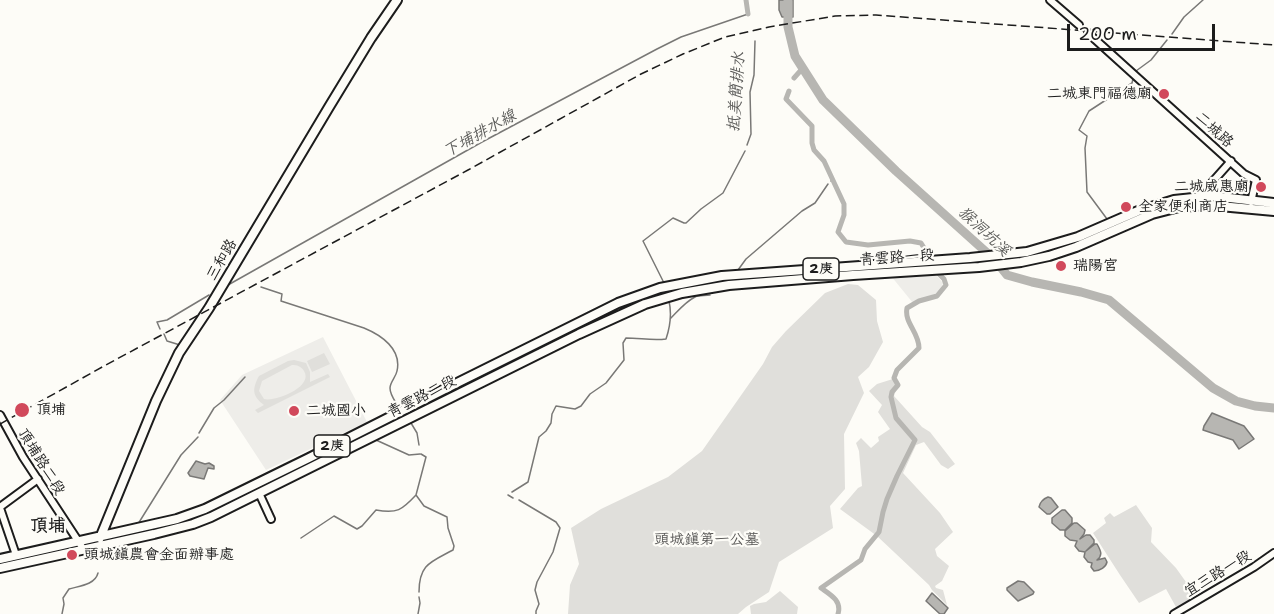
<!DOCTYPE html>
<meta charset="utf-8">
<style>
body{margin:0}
#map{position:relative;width:1274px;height:614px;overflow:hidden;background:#fdfcf7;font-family:"Shantell Sans",sans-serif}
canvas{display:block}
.scale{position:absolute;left:1067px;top:24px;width:148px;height:27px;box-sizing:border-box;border:3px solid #1c1c1c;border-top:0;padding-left:8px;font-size:18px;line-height:21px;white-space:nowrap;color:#1c1c1c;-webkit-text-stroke:4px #fdfcf7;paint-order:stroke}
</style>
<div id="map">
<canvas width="1274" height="614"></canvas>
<div class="scale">200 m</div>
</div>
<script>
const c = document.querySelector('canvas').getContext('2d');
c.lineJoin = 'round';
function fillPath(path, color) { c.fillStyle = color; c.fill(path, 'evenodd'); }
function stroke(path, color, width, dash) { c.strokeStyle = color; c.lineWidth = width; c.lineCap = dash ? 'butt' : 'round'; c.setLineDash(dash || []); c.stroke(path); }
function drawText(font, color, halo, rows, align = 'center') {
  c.font = font + ' "Shantell Sans","LXGW WenKai TC",sans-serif'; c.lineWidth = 4.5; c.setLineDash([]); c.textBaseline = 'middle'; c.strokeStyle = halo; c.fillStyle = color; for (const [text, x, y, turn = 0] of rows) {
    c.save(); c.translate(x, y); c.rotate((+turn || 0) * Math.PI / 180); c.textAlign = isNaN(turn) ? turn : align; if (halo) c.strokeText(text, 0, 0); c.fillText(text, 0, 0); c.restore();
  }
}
fillPath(new Path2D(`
 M934,273l9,10 -2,6 -4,4 -24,10 -22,-27z
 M323,337l44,85 -101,48 -46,-70 22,-25z`), '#eeede9');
fillPath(new Path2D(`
 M848,284l10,1 18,15 1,21 6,21 -14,25 -11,10 6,16 -20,41 1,55 -15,17 3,22 -54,34 -10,30 -23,15 -8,7h-170l2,-29 9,-21 -8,-36 30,-19 67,-32 34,-26 61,-87 9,-17 14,-16 39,-38z
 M324,353l6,11 -18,8 -5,-11z
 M294,360l12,3 4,9v10l18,-8 2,3 -72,36 -3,-3 9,-5c-12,-9 -12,-16 -5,-29l29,-15zM292,365c5,0 9,1 12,6 10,16 -29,31 -40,28l-5,-8 3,-10z
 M896,378l2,6 -4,12 28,31 8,5 25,32 -7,5 -7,-4 -17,-23 -8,3 -13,28 37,40 13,19 -18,17 2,7 12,10 -7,15 -7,5 1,2 7,2 4,15 -15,-15 -3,-5 -52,-49 -37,-27 18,-21 4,-2 -3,-35 -3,-8 5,-5 10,10 8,-7 -1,-4 12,-8 -12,-17 4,-7 -13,-14 8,-7z
 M1136,505l16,23 -1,14 25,26 20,28 -20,11 -10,-18 -27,14 -19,-28 -27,-42 13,-10 -2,-5 6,-5 4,4z
 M780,591l18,16 -1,7h-46l-1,-8 4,-2 12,-2z`), '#e0dfdb');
const water = new Path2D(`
 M779,0h14v17h-11l-3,-7z
 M1212,413l32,13 10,13 -15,10 -6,-9 -30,-10 1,-4z
 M196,461l9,3 4,-1 5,3v3l-6,-1 -4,11 -14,-3 -2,-3z
 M1048,497l3,1 7,9 -8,7h-3l-8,-7c1,-5 4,-8 9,-10z
 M1062,510h3l7,8v5l-7,7h-5l-8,-7v-5z
 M1074,523h3l8,7 -1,4 -4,5 6,-4h4l4,5v3l-8,8 9,-7h2c4,7 6,11 0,16l8,-2 2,4c-1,5 -7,9 -13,9l-3,-4 1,-4 -4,-1 -4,-5 1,-5 -6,-1 -4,-5 2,-5 -7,-1 -5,-4v-5z
 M1018,581l6,1 10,10 -1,2 -15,7 -11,-11v-2z
 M932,593l16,15 -4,6h-4l-14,-13z`);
fillPath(water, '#b7b6b2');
stroke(water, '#797876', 1.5);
stroke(new Path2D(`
 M1172,34l12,-17 19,-17
 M1135,74l1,-3 15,-11 16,-20
 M747,145l4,-11 -1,-42 4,-17 1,-34
 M831,181l2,-2
 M1107,219l-20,-27 -2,-44 2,-12 -8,-6 10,-19 43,-28 1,-4
 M738,270l8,-11 56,-48 13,-8 13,-19
 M228,285l254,-143 175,-93 24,-12 67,-23
 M665,285l-22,-44 30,-23 11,5h2l15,-14 22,-16 22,-42
 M261,287l21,7 -1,7 83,27c17,7 38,21 33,43 -1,6 -7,11 -7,17 0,7 5,13 8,18
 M670,319c8,-8 15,-17 25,-22 4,-2 10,-1 15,-2
 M160,329l-3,-7 10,-2 42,-25
 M164,334l3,7 13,4
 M411,423l6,10 2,12
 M199,433l15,-25 10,-8 21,-23
 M376,440l33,15 11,-1
 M512,492l16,-10 11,-45 7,-6 5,-8 1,-9 4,-8 19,3 6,-3 9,-12 16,-11 18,-23 -1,-17 3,-5c14,0 27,3 40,1 4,-12 6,-25 3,-38
 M508,495l5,3
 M519,500l37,22 4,6 -7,24 -16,30 -2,8 4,14 -3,7v3
 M138,524l43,-69 17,-18
 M301,538l33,-22 23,13 5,-3 14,-16c21,4 26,0 40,-15
 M419,592c0,-28 12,-30 34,-42l1,-4 -6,-18 -1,-11 -23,-11 -8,-11 10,-38 -5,-3
 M62,614l2,-10 -1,-6 6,-9c10,-3 26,-4 29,-16
 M418,614l2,-11 -1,-6`), '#797876', 1.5);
stroke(new Path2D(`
 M746,0l2,14
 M794,78l8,-9
 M789,91l-3,8 26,27v17l2,7 10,11 20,43v11l-6,17 8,10 22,3 42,-4 11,2 8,13
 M838,614c4,-13 -7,-19 -17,-26l40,-28 4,-11 14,-17 4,-20 4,-13 10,-23 18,-36 -19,-22 -5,-21 1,-5 6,-7 -4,-7 3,-8 22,-22c0,-16 -15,-25 -12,-40l12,-7 18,-5 9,-11 -2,-6 -6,-6`), '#b7b6b2', 5);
stroke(new Path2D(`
 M788,0v27l7,29 28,44 73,71 99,89 12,15 25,7 49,10 28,8 104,88 23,13 19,5 19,2`), '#b7b6b2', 9);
stroke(new Path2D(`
 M1079,25l9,8`), '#dbdad6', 6, [6, 3]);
const minor = new Path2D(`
 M1050,0l29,25
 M1088,33l156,141 12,6 -5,22
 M1199,197l32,-36
 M0,415l23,42 61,93
 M259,493l12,26
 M0,507l38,-28
 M0,508l16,47
 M1174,614l80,-47 20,-14`);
const major = new Path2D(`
 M100,538l56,-137 23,-48 30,-45 120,-201 42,-69 26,-38
 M0,559l177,-40 28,-10 104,-51 150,-76 159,-79 42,-15 62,-12 248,-18 57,-6 51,-15 60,-26 36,-11 38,-4 62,7
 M0,568l154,-34 39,-10 18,-7 368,-183 66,-30 37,-11 47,-8 124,-10 126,-8 42,-5 28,-6 27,-9 76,-33 27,-7 30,-2 65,6`);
stroke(minor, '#1c1c1c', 10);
stroke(major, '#1c1c1c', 12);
stroke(minor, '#fdfcf7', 6);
stroke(major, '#fdfcf7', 8);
stroke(new Path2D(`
 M0,424l104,-58 364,-196 173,-96 42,-20 42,-17 44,-10 66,-11 41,-1 398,30`), '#1c1c1c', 1.5, [9, 4.5]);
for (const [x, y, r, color] of [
 [1164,94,6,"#d1495b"],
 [1261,187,6,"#d1495b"],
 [1126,207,6,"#d1495b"],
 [1061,266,6,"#d1495b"],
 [22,410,8,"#d1495b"],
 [294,411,6,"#d1495b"],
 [72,555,6,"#d1495b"]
]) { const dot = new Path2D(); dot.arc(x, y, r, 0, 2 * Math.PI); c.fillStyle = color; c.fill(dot); stroke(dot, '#fdfcf7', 2); }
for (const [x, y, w] of [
 [821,269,36],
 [332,446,36]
]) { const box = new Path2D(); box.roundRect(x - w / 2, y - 11, w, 22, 4.5); c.fillStyle = '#fdfcf7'; c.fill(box); stroke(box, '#1c1c1c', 1.5); }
drawText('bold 14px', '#1c1c1c', null, [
 ["2庚",821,269],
 ["2庚",332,446]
]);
drawText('15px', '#1c1c1c', '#fdfcf7', [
 ["二城東門福德廟",1152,94,"right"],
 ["二城威惠廟",1249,187,"right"],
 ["全家便利商店",1138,207],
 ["瑞陽宮",1073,266],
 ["頂埔",36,410],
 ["二城國小",306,411],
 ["頭城鎮農會金面辦事處",84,555]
], 'left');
drawText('15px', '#1c1c1c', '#fdfcf7', [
 ["二城路",1214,130,42],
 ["青雲路一段",897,258,-4],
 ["三和路",222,260,-60],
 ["青雲路二段",422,397,-27],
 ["頂埔路二段",41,462,58],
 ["宜三路一段",1218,574,-31]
]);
drawText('15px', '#575655', '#fdfcf7', [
 ["頭城鎮第一公墓",707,540]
]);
drawText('italic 16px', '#5a5a58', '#fdfcf7', [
 ["抵美簡排水",737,92,-86],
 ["下埔排水線",480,134,-29],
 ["猴洞坑溪",984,232,43]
]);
drawText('bold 18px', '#1c1c1c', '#fdfcf7', [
 ["頂埔",48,526]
]);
</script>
